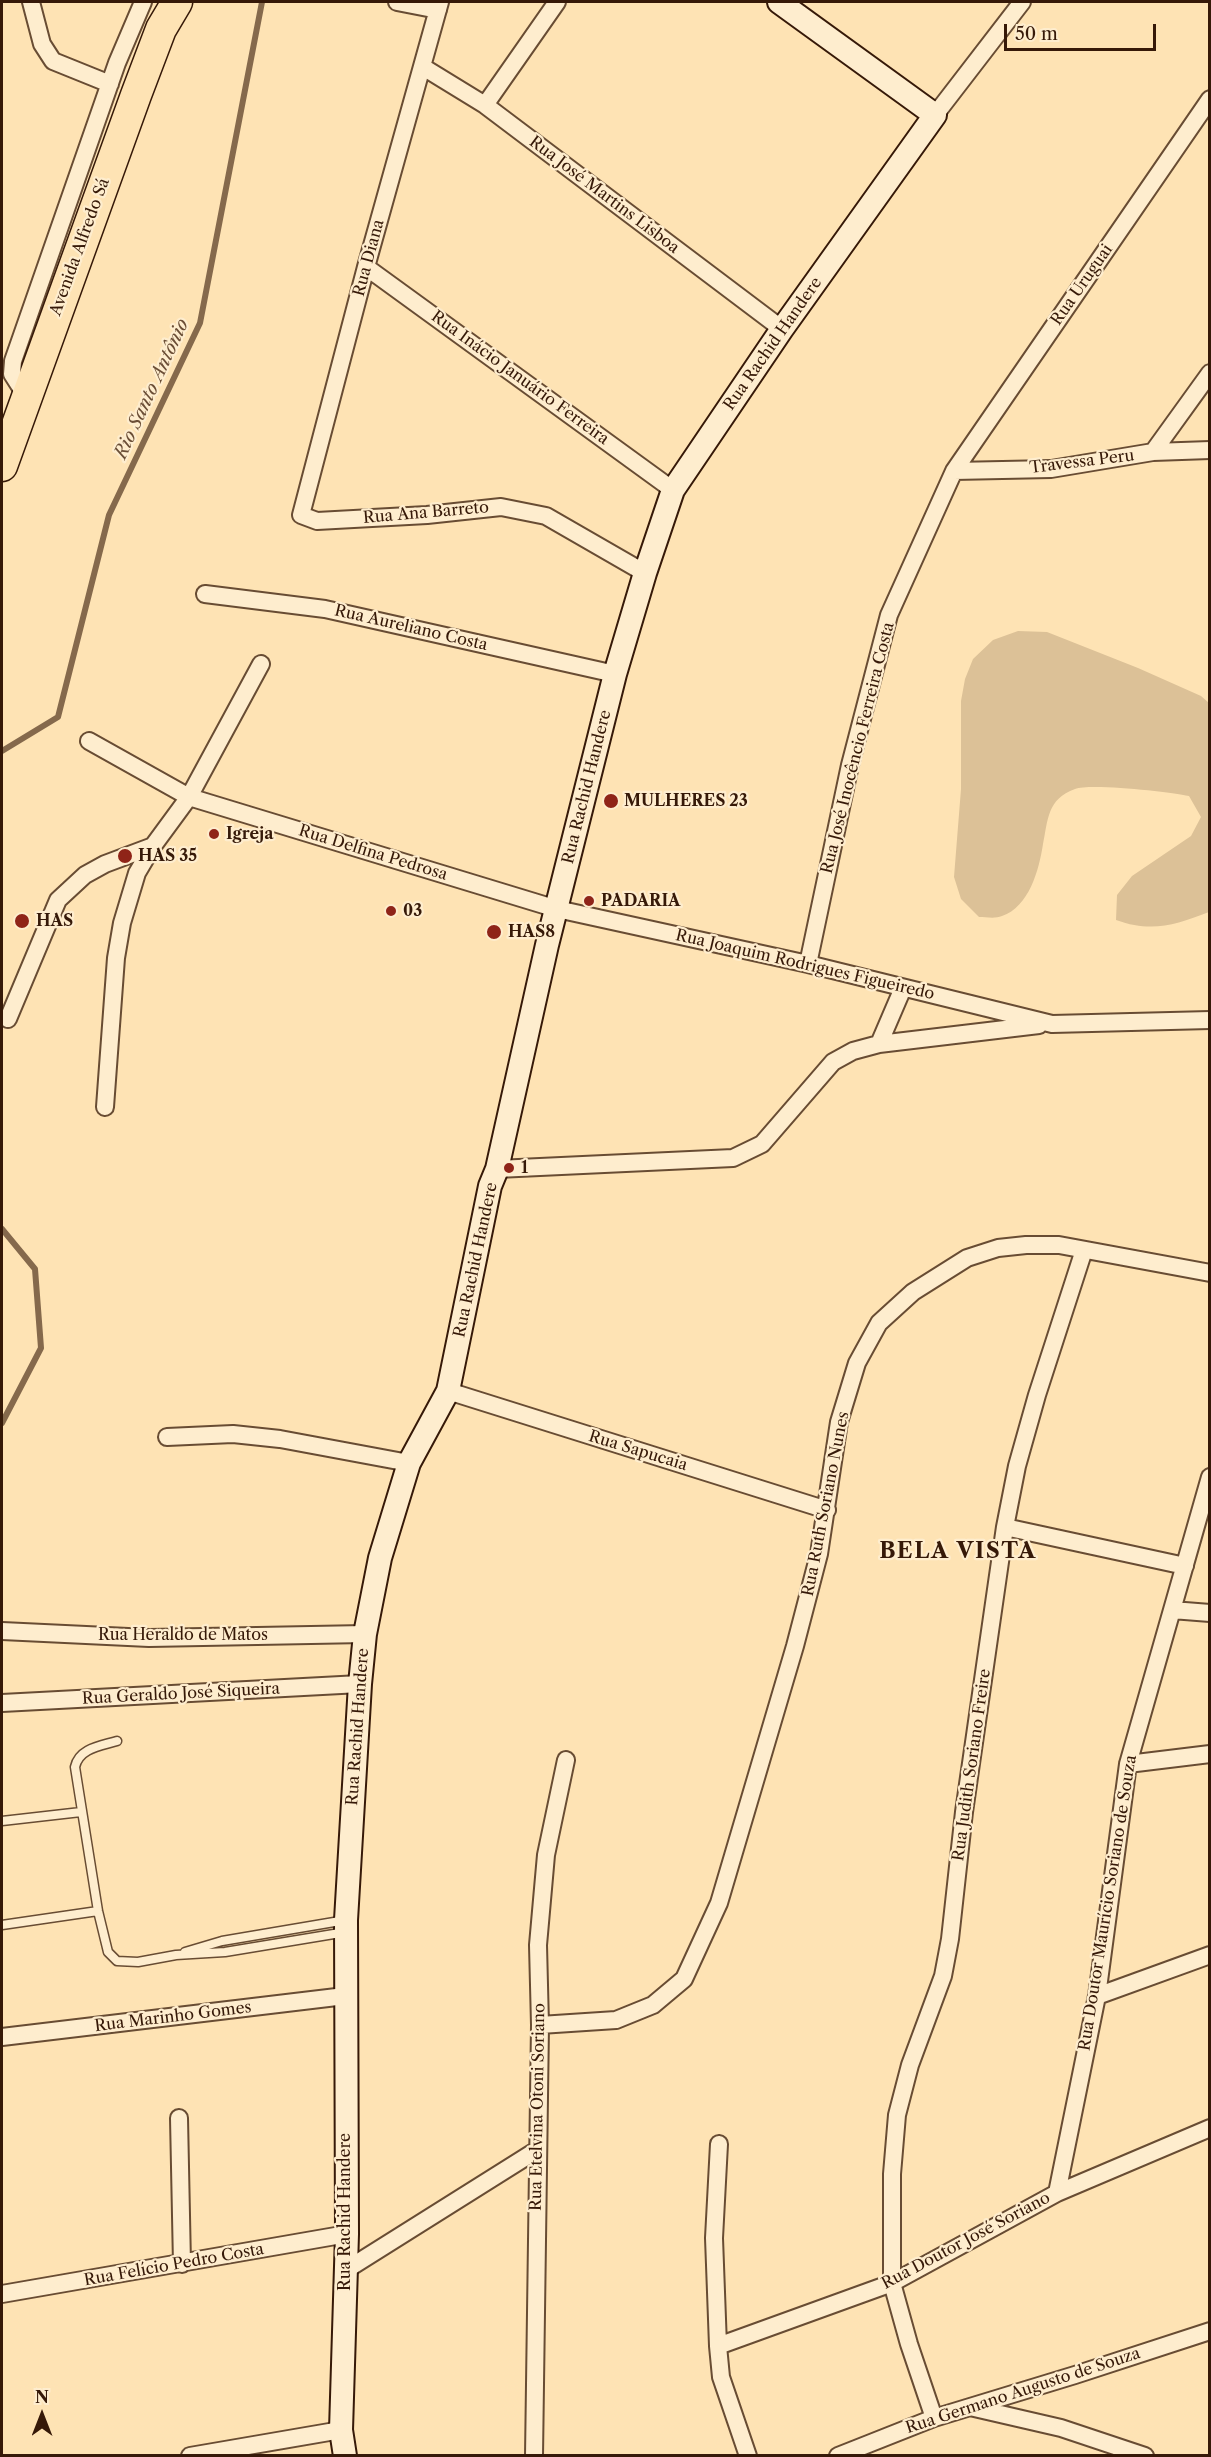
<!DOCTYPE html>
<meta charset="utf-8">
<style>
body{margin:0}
#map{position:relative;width:1211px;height:2457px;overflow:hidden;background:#fee3b4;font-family:"Libre Caslon Text",serif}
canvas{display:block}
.frame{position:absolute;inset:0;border:3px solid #361908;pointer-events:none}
.north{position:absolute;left:12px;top:2385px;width:60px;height:60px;-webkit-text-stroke:4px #feedce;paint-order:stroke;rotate:0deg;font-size:16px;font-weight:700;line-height:24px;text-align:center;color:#361908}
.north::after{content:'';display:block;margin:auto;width:21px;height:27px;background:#361908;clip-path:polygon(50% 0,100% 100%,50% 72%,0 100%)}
.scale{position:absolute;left:1004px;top:24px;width:152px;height:27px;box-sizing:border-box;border:3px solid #361908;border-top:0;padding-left:8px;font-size:18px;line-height:21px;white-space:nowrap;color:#361908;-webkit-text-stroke:4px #feedce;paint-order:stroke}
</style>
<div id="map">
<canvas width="1211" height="2457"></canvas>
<div class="frame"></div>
<div class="north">N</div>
<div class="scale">50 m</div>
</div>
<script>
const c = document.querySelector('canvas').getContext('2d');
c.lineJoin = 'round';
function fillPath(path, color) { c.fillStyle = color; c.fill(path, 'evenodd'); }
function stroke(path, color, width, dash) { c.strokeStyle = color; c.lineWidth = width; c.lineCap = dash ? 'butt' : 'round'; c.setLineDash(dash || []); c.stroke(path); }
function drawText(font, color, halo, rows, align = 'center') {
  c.font = font + ' "Libre Caslon Text",serif'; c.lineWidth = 4.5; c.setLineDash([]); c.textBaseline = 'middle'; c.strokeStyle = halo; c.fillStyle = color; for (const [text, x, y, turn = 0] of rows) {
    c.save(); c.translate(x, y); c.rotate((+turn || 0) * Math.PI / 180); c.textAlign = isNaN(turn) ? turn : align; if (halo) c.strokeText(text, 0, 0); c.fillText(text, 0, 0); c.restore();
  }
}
fillPath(new Path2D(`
 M1018,631l29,1 91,36 63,28 8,7v209c-34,13 -57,21 -93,8l1,-25 15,-19 59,-40 10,-19 -12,-21c-19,-4 -98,-13 -114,-7 -28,10 -27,31 -32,55 -4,26 -14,63 -41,72 -7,3 -16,1 -23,1l-18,-18 -7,-22 7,-88v-88l4,-22 8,-20 20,-19z`), '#dcc197');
stroke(new Path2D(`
 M2,751l56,-34 51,-202 91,-192 62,-321
 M2,1229l33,40 6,79 -39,75`), '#85694c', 6);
const lane = new Path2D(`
 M117,1741c-16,5 -38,7 -42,26l23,144 10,41 9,9 21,1 38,-7 49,-3 121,-20
 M2,1821l79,-9
 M2,1925l96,-14
 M185,1952l37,-11 124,-21`);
const street = new Path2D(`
 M31,2l11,42 11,17 57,23
 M397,2l41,8
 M440,2l-74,265 -65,248 16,6 110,-6 74,-8 45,9 99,57
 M423,67l62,38 297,224
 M485,105l72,-103
 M935,115l87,-113
 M366,267l307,223
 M26,396l-14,-22 1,-13 104,-298 26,-61
 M1153,452l57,-79
 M954,471l97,-2 102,-17 57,-2
 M205,594l120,15 290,65
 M89,741l100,56 368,112 251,55 244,60 158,-4
 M808,964l42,-199 39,-150 65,-144 256,-372
 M8,1019l50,-119 27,-25 20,-11 48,-18
 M879,1044l160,-19
 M105,1107l11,-149 6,-35 15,-50 16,-27 36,-49 72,-133
 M497,1169l236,-11 29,-14 71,-82 20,-11 26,-7 24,-56
 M448,1391l379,119
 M167,1437l66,-3 47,5 129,24
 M1005,1527l180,39
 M1172,1610l38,3
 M2,1631l147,7 216,-4
 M2,1703l358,-19
 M1128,1764l82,-10
 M1097,1996l113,-41
 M540,2025l76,-5 37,-15 31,-26 35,-76 76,-257 24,-92 20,-132 18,-59 22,-40 34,-31 54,-34 31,-10 28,-3h33l151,28
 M2,2037l343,-41
 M179,2118l3,146
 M719,2144l-5,94 4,108 3,31 27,79
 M1057,2193l40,-197 31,-232 82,-287
 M346,2270l191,-120
 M2,2294l345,-60
 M718,2346l174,-63 165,-90 153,-65
 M970,2407l91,21 84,28
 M934,2418l-25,-74 -17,-61v-109l5,-59 13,-50 33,-89 7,-37 14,-127 41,-285 12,-61 20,-71 47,-145
 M190,2456l151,-26
 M534,2456l6,-431 -2,-80 8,-90 20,-95
 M838,2456l96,-38 141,-43 135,-44`);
const secondary = new Path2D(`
 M345,2456l-4,-26 6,-196 -1,-314 14,-236 5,-50 15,-76 29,-95 39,-72 42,-205 7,-17 50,-224 68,-271 30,-101 28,-83 109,-161 153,-214 -156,-113`);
const highway = new Path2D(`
 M2,466l134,-371 25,-66 16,-27`);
stroke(lane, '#684c33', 11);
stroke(street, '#684c33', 20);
stroke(secondary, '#361908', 26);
stroke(highway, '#361908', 33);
stroke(lane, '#feedce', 8);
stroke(street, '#feedce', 16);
stroke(secondary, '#feedce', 22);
stroke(highway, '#fee3b4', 30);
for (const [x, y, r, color] of [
 [611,801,8,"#8f2418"],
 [214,834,6,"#8f2418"],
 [125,856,8,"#8f2418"],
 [589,901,6,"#8f2418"],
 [391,911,6,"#8f2418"],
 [22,921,8,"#8f2418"],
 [494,932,8,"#8f2418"],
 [509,1168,6,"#8f2418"]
]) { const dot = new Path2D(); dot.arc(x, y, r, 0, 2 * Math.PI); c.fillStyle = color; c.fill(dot); stroke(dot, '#feedce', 2); }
drawText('16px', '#361908', '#feedce', [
 ["Rua José Martins Lisboa",604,195,37],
 ["Avenida Alfredo Sá",80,247,-70],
 ["Rua Diana",369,258,-75],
 ["Rua Uruguai",1082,285,-55],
 ["Rua Rachid Handere",773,344,-55],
 ["Rua Inácio Januário Ferreira",520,378,36],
 ["Travessa Peru",1082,462,-7],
 ["Rua Ana Barreto",426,513,-5],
 ["Rua Aureliano Costa",411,628,13],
 ["Rua José Inocêncio Ferreira Costa",858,748,-76],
 ["Rua Rachid Handere",587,787,-76],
 ["Rua Delfina Pedrosa",373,853,17],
 ["Rua Joaquim Rodrigues Figueiredo",805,965,13],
 ["Rua Rachid Handere",476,1260,-78],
 ["Rua Sapucaia",638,1451,17],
 ["Rua Ruth Soriano Nunes",826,1504,-79],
 ["Rua Heraldo de Matos",183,1635],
 ["Rua Geraldo José Siqueira",181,1694,-3],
 ["Rua Rachid Handere",358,1727,-86],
 ["Rua Judith Soriano Freire",972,1765,-82],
 ["Rua Doutor Maurício Soriano de Souza",1108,1903,-81],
 ["Rua Marinho Gomes",173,2017,-7],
 ["Rua Etelvina Otoni Soriano",538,2107,-89],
 ["Rua Rachid Handere",345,2212,-90],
 ["Rua Doutor José Soriano",966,2241,-28],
 ["Rua Felício Pedro Costa",174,2265,-10],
 ["Rua Germano Augusto de Souza",1023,2391,-18]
]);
drawText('bold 16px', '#361908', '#feedce', [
 ["MULHERES 23",624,801],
 ["Igreja",226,834],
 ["HAS 35",138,856],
 ["PADARIA",601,901],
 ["03",403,911],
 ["HAS",36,921],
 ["HAS8",508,932],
 ["1",521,1168]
], 'left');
drawText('italic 18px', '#6b4e36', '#feedce', [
 ["Rio Santo Antônio",152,389,-65]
]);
c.letterSpacing = '1.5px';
drawText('bold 22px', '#361908', '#feedce', [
 ["BELA VISTA",958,1552]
]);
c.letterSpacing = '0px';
</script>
